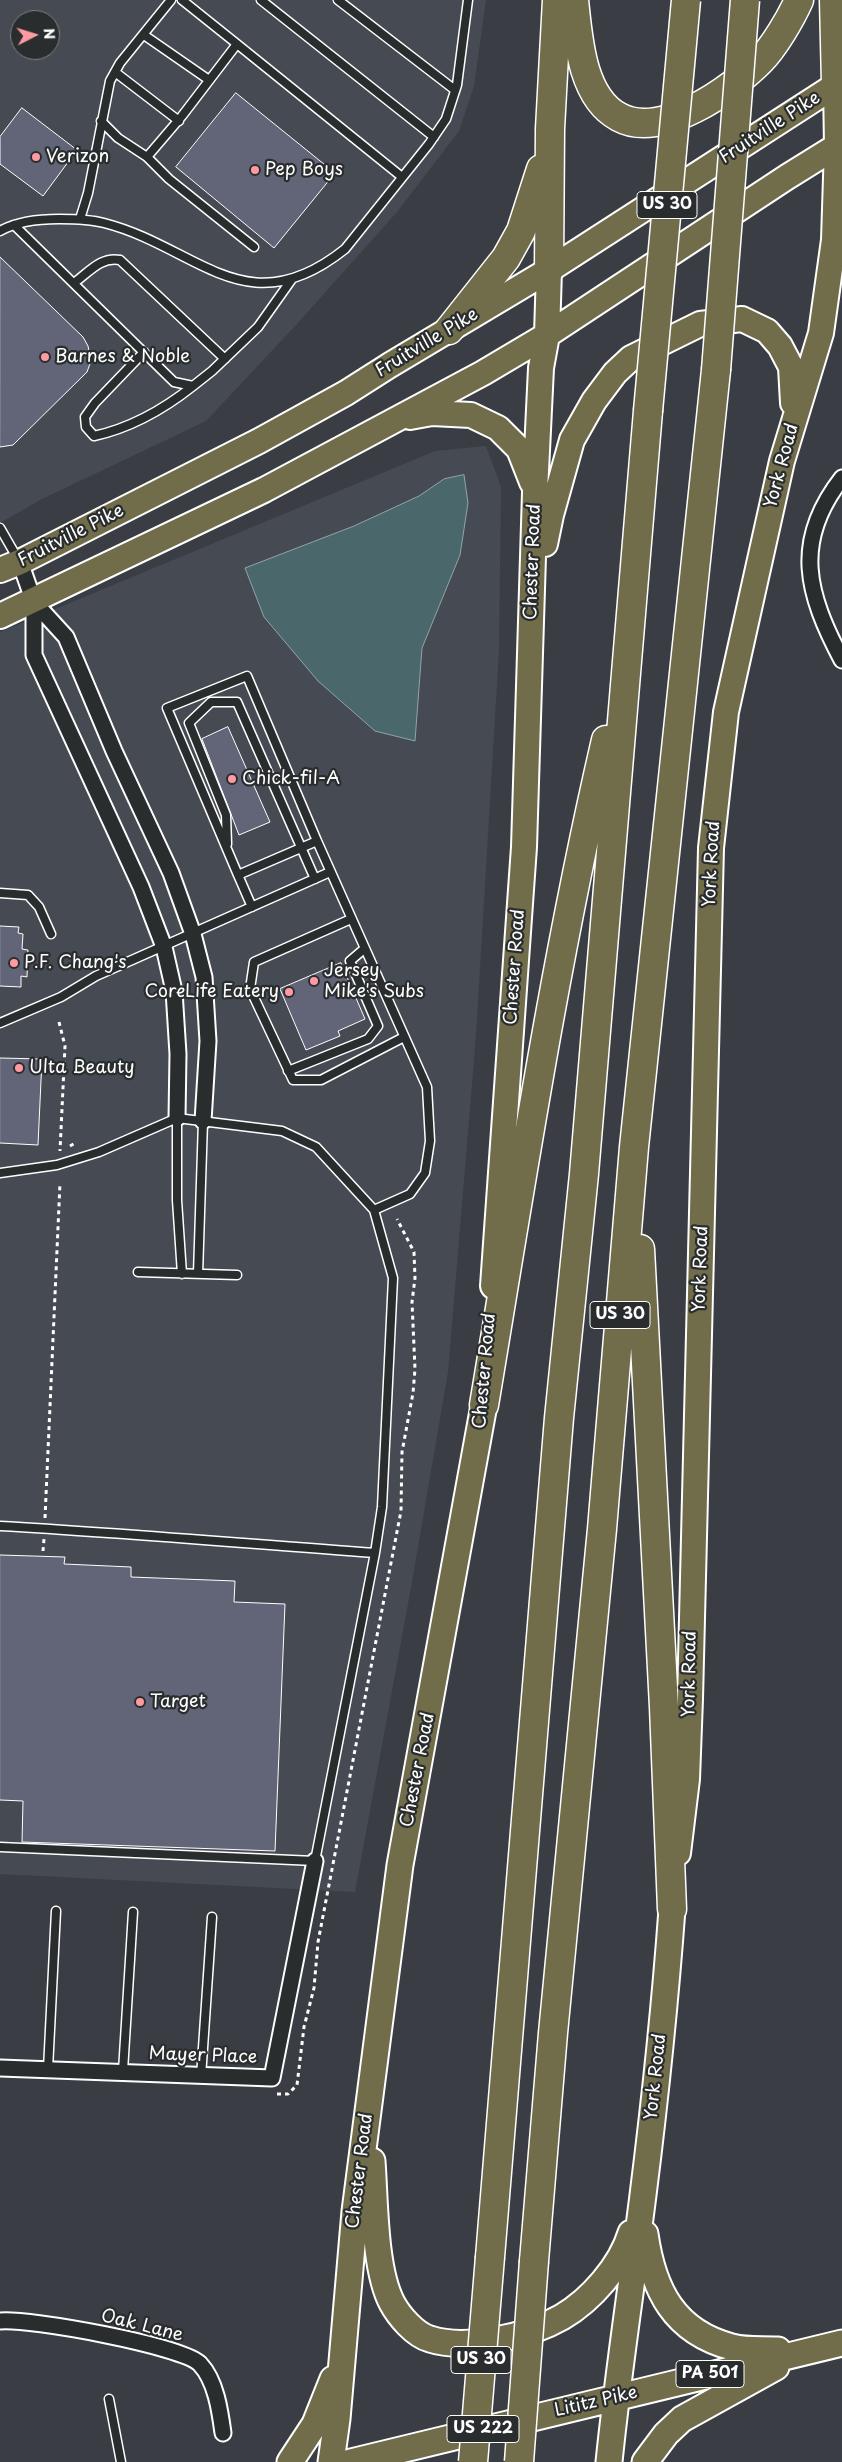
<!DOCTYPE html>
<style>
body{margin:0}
#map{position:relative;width:842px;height:2462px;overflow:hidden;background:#3a3e44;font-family:"Playpen Sans",sans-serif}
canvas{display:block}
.north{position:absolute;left:10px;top:10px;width:50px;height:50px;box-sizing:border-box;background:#2a2d2e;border:1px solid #7f8182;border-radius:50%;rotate:85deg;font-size:14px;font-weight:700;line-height:20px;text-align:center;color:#fff}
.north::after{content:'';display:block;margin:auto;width:18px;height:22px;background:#ff9aa2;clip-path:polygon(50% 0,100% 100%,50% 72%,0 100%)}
</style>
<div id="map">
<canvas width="842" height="2462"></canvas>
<div class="north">N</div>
</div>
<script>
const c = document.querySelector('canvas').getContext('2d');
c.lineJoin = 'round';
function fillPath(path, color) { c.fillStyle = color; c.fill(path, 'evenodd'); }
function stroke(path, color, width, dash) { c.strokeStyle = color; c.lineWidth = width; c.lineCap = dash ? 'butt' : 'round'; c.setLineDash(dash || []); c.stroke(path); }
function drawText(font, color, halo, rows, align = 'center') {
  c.font = font + ' "Playpen Sans",sans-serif'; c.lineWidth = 4.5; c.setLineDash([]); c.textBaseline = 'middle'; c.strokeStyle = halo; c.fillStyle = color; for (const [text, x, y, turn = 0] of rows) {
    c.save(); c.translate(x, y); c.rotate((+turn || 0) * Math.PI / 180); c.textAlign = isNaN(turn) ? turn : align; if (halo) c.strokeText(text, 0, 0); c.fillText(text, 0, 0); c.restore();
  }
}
fillPath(new Path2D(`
 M0,0h486l-12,86 -15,45 -62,81 -101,113 -90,96 -164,78 -42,24zM20,20h30v30h-30z
 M486,446l15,41 -2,163 -23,385 -28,337 -36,210 -57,310 -355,-18v-1242l435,-181z`), '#464a53');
const water = new Path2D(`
 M464,475l4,28 -8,52 -38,93 -7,93 -40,-10 -57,-50 -54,-64 -19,-49 109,-42 65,-30 25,-17z`);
fillPath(water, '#4a686c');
stroke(water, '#92a4a7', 1);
const building = new Path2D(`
 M236,93l99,80 -61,75 -98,-81z
 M22,108l55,42 -34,46 -43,-32v-27z
 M0,257l83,80 5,9 3,15 -4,11 -74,73 -13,2z
 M228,727l42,95 -31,13 -37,-96z
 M0,926l19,1 -1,6 5,1 -1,15 6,1 -1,27 -6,-1v11l-21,-1z
 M341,963l24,56 -27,12 2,5 -34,14 -26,-61z
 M0,1058l42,1 -4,86 -38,-2z
 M0,1555l65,2 -1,7 67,3v10l104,4 -1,21 51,2 -10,247 -253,-9 1,-41 -23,-1z`);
fillPath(building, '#616577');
stroke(building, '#fff', 1);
const service = new Path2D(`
 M182,0l55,44
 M261,0l173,137
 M338,0l117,90
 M144,35l65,45
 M115,72l64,49
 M101,121l17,17 29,19 35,-41 55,-72 165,133
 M147,157l22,22 85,68
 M80,219l8,-26 22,-112 10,-18 51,-63
 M14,225l160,157 19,4 19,-15 46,-44 34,-48
 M0,231c16,-9 40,-12 59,-12 15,0 30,0 45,4 94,24 142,105 241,26l84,-105 17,-25 11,-34 11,-85
 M74,283c14,-10 27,-27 46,-23l105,99
 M144,352l-49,51 -10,14 1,10 8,9c37,-8 70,-27 99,-50
 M0,528l19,33
 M247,676l70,165 -79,34 -71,-167z
 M317,841l110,246 3,54 -5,32 -15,21 -36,16
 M227,844l-1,-29 -37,-92 22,-21h26l78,177
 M238,875l14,32
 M0,893l28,2 11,12 12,27
 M351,919l-97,43 -4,27 43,91h28l83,-43
 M0,1023l61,-26 35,-21 234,-104
 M288,1071l80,-32 10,-13 -28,-65 14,-12
 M177,1118v82l5,74
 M0,1173l57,-8 42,-13 78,-34 105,13 34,16 58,63 19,68 -11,229 -7,46 -60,308 -315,-14
 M138,1272l99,3
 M198,1274l5,-153
 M0,1526c125,7 250,18 375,27
 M48,2069l8,-158
 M123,2071l10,-159
 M201,2077l11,-160
 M109,2399l12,63`);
const minor = new Path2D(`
 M842,478c-50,64 -35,116 0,182
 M20,562l14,40v53l107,232 23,60 10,44 4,63 -1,64
 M34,602l32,35 48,114 57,122 22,61 11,43 4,64 -5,80
 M0,2068l272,10 43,-217
 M0,2321c29,-3 183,25 200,43 16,17 20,47 23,69`);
const primary = new Path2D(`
 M410,417l22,-4 39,2 27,13 21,21 13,33
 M545,544l6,-29 21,-75 22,-39 21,-28 16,-15 69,-34 42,-5 25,12 13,15 11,21 2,36
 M0,570l20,-8 239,-121 87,-48 44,-28 159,-95 287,-185
 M0,616l264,-126 219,-117 64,-38 240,-158 50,-31
 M493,1286l31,-439 11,-355 6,-124 6,-33 2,-65
 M678,1853l9,-74 3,-80 21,-851 15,-136 56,-251 39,-128 13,-93 3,-94 -1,-61`);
const trunk = new Path2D(`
 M372,2161c3,39 2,108 20,142 7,13 23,32 38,36 37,12 99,-3 132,-22 29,-17 59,-51 69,-84
 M645,2234c8,56 29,98 87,113 14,4 31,2 46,3
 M290,2462l25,-38 18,-45
 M331,2462l6,-43 18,-208 45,-346 84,-460
 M351,2462l491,-119
 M609,2462c9,-89 23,-178 34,-267 12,-95 22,-190 29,-286
 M645,2462l21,-28 16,-15 94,-52`);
const motorway = new Path2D(`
 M574,0c4,37 7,97 45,117 42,23 112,-27 141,-56 14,-14 31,-43 39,-61
 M834,0l2,85
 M549,270l1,-141 7,-129
 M449,330l57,-72 15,-27 20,-62
 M640,1249l24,458 8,202
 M484,1405c37,-222 71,-445 122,-665
 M490,2257l69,-839 25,-244 64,-763
 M534,2261l19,-228 49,-504 32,-382 82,-777`);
stroke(service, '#fff', 11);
stroke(minor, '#fff', 19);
stroke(primary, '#fff', 28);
stroke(trunk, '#fff', 29);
stroke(motorway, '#fff', 31);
stroke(new Path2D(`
 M59,1022l6,24 -5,105
 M70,1146l7,-4
 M45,1518l15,-335
 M43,1551l1,-12
 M277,2094h11l9,-9 7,-58 10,-39 4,-46 83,-431 1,-59 11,-59 2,-24 -3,-67 3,-24 -1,-26 -17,-33`), '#fff', 3, [4, 4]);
stroke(service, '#2a2d2e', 8);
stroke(minor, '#2a2d2e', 15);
stroke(primary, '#716d4b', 24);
stroke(trunk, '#716d4b', 25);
stroke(motorway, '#716d4b', 28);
const motorwayBridge = new Path2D(`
 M716,370l29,-370
 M648,411l38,-411
 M473,2462l17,-205
 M519,2462l15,-201`);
stroke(motorwayBridge, '#fff', 31, []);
stroke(motorwayBridge, '#716d4b', 28);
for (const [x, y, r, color] of [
 [36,157,5,"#ff9aa2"],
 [255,170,5,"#ff9aa2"],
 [45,357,5,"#ff9aa2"],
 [232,779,5,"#ff9aa2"],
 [14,963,5,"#ff9aa2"],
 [314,981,5,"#ff9aa2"],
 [289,992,5,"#ff9aa2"],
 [19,1068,5,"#ff9aa2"],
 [140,1702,5,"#ff9aa2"]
]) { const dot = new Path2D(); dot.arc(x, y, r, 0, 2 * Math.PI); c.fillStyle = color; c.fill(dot); stroke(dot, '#2a2d2e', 2); }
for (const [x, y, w] of [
 [667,205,60],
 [620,1315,60],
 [481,2360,60],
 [710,2374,68],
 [483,2429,72]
]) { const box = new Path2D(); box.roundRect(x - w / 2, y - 13.5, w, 27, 4); c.fillStyle = '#2a2d2e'; c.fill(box); stroke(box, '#fff', 1); }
drawText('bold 16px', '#fff', null, [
 ["US 30",667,205],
 ["US 30",620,1315],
 ["US 30",481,2360],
 ["PA 501",710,2374],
 ["US 222",483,2429]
]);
drawText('18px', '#fff', '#2a2d2e', [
 ["Fruitville Pike",770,128,-33],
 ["Fruitville Pike",427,343,-31],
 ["York Road",782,466,-75],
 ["Fruitville Pike",71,536,-27],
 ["Chester Road",533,562,-88],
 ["York Road",712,864,-87],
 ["Chester Road",515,967,-86],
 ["York Road",701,1269,-88],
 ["Chester Road",485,1371,-85],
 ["York Road",690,1674,-89],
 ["Chester Road",418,1770,-79],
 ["Mayer Place",203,2056,2],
 ["York Road",656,2077,-84],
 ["Chester Road",360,2171,-83],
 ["Oak Lane",142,2326,14],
 ["Lititz Pike",596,2402,-13]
]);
drawText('18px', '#fff', '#2a2d2e', [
 ["Verizon",46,157],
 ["Pep Boys",265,170],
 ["Barnes & Noble",55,357],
 ["Chick-fil-A",242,779],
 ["P.F. Chang's",24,963],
 ["Jersey",324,971],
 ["Mike's Subs",324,992],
 ["CoreLife Eatery",279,992,"right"],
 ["Ulta Beauty",29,1068],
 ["Target",150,1702]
], 'left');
</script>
